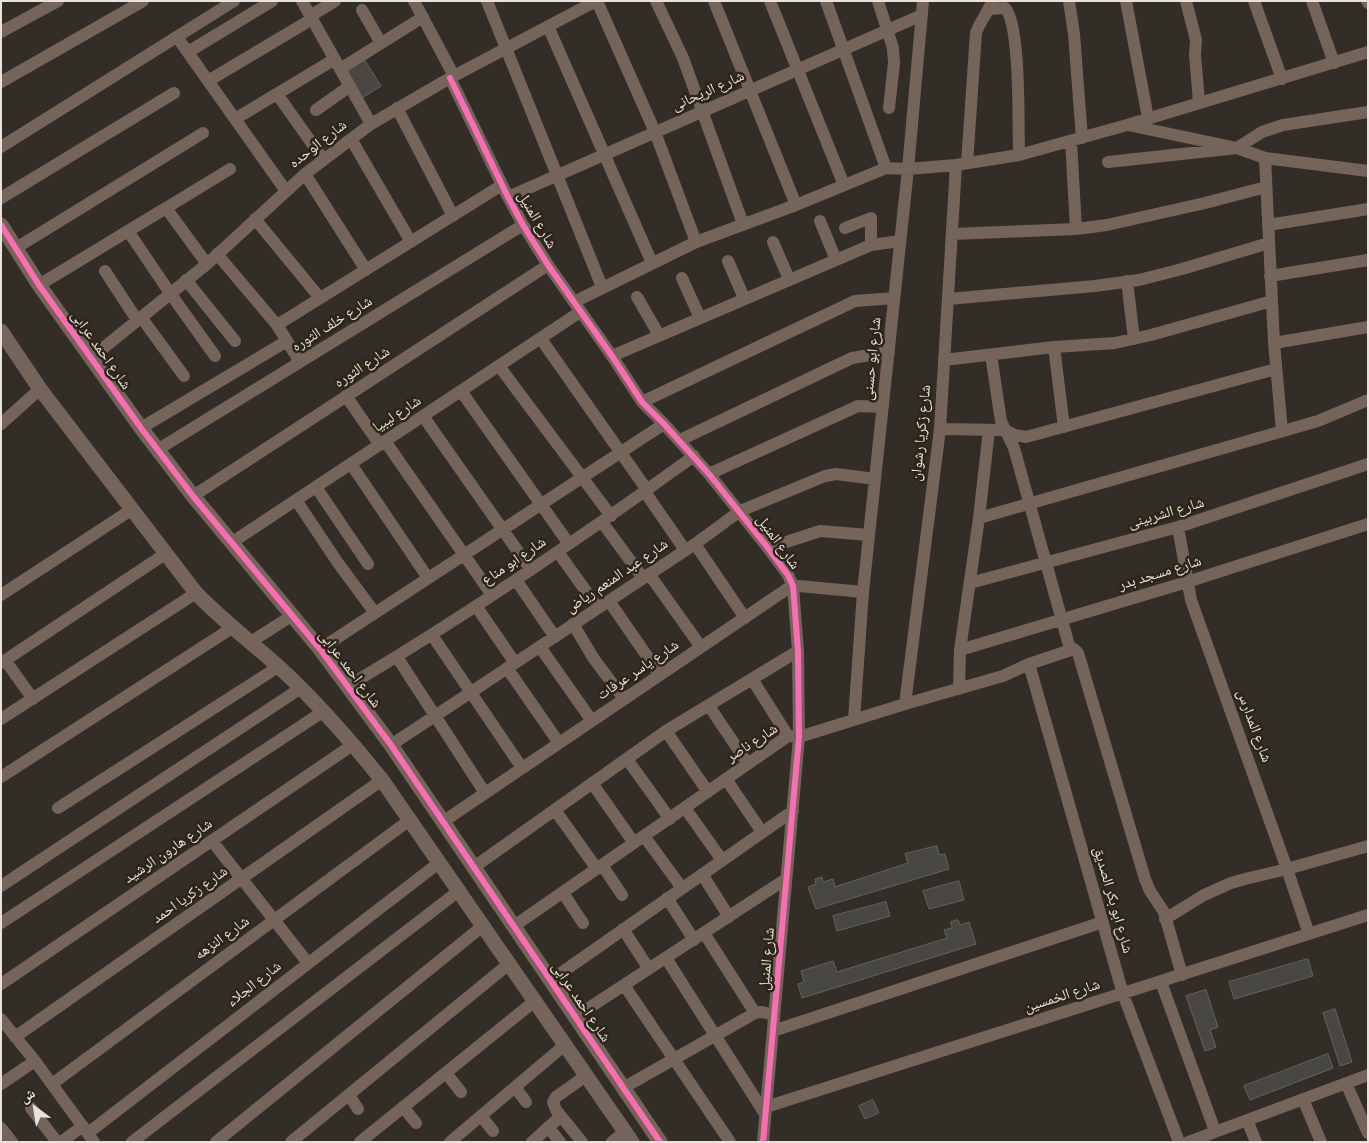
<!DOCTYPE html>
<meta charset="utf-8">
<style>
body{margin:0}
#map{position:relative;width:1369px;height:1143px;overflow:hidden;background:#322e27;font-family:"PT Sans Narrow","Noto Naskh Arabic",sans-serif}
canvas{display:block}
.frame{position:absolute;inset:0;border:2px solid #e8e2da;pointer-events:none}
.north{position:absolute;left:10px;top:1083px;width:50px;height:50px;-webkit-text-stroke:4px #2d2518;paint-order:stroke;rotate:329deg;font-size:14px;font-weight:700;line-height:20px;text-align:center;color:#e8e2da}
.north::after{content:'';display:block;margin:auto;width:18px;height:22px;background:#e8e2da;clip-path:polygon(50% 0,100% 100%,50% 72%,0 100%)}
</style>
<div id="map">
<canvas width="1369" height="1143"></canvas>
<div class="frame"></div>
<div class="north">ش</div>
</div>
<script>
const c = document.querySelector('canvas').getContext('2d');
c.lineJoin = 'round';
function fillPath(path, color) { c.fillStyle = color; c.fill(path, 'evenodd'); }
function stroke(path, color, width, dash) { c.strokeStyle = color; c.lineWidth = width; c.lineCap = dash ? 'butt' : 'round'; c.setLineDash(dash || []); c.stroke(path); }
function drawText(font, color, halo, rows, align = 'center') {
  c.font = font + ' "PT Sans Narrow","Noto Naskh Arabic",sans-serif'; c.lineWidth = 5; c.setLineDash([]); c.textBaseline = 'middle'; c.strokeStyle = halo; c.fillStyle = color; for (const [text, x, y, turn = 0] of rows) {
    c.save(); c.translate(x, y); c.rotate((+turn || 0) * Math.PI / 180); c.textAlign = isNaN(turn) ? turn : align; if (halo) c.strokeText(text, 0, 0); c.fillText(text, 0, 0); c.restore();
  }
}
const building = new Path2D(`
 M362,56l19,30 -19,12 -19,-31z
 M937,846l2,9 6,-1 4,15 -133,40 -8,-22 8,-3 -1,-5 7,-2 1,5 10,-3 2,8 73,-24 -3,-9z
 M959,881l5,19 -35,9 -6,-18z
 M886,902l4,14 -53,15 -4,-15z
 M958,920l2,5 9,-3 7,22 -174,54 -4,-14 6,-2 -3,-11 32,-10 4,11 110,-34 -3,-8 8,-2 -1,-6z
 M1308,959l5,17 -79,23 -5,-17z
 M1206,990l12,37 -8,3 6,17 -11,4 -19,-55z
 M1335,1009l17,53 -12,4 -17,-53z
 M1328,1054l5,14 -83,32 -6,-14z
 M873,1100l6,13 -14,6 -6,-13z`);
fillPath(building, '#494741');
stroke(building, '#64625c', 1);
stroke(new Path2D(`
 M302,1l69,123
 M414,1l40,75
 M487,1l115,286
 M597,1l58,131 41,110
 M656,1l27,57 60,166
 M714,1l82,204
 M770,1l74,184
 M826,1l60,167
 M878,1l15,47 1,15 -5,45
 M1069,1l5,33 8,104
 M1126,1l22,117
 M1186,1l10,39 -1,15 4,47
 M1254,1l28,78
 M1312,1l22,62
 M1367,1l1,2
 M989,9l16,-1c16,16 13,120 14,147
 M362,10l19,33
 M310,16l25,-15
 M548,26l104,237
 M1,32l57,-31
 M177,37l109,154
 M188,52l84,-51
 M340,69l83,-52
 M450,78l58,119 15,28 25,40 64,91 30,46 22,22 45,50 59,74 20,27 5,11 5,65 1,86 -36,405
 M208,81l104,-62
 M1,82l142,-81
 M277,94l46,65
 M397,108l56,108
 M316,110l34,-24
 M235,119l100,-60
 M1128,125l109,23 28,10 103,13
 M351,139l60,103
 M1071,141l5,88
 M1,147l233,-146
 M1265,158l9,185 8,88
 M1108,162l129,-14 25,-16 21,-7 85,-13
 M967,163l9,-130c4,-12 12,-20 16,-32
 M305,174l61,96
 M508,197l414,-182
 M1,198l173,-105
 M255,219l65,79
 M820,221l16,39
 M1268,225l100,-16
 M845,228l26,-10v27
 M128,231l42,62 45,63
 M952,234l124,-5 31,-4 98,-22 61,-16
 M773,242l16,37
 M16,248l187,-115
 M217,254l60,71 23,37
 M728,261l16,37
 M207,264l-41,-56 64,-39
 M105,271l32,49
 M1270,276l98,-16
 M682,278l18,40
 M186,280l49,61
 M1127,281l7,58
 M39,285l127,-77
 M637,297l22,38
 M948,299l147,-13 44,-6 43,-11 87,-26
 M574,302l122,-60 100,-37 90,-37 22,1 48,-4 63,-10 108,-30 241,-73
 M141,317l43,59
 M277,325l225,-140
 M541,339l106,151
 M1274,343l94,-16
 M1054,347l10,80
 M991,355l10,66 13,27 56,201
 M612,356l259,-111 29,-4
 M91,358l116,-94 98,-90 66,-50 79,-46 146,-77
 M944,360l110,-13 61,-4 36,-8 121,-34
 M499,366l112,150
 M461,391l108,153
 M346,396l34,49
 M642,402l213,-101 39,-3
 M423,416l108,154
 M1,424l39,-35
 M141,428l146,-87
 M940,429l65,1 10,5 11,2 250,-68
 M680,440l172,-82 37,-6
 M385,441l107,154
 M157,450l366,-225
 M351,464l77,114
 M709,474l149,-68 25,1
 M316,487l52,77
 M645,492l40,58
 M193,496l355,-231
 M296,500l42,63 37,50
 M979,518l339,-97 50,-21
 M602,522l41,56
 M1178,527l13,73 96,269 22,65
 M231,543l349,-231
 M695,544l50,74
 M768,548l52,-17 49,4
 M558,552l40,56
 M649,574l52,73
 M516,580l39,57
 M970,583l208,-56 190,-63
 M1,595l130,-85
 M609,601l51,74
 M476,606l39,57
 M573,624l21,35 30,40
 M432,635l90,133
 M249,643l44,-28
 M540,647l52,74
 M320,649l344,-225
 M960,650l227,-68 181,-58
 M397,657l88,136
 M5,660l28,39
 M1,663l164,-109
 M1029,664l94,330 56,148
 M507,668l52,75
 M752,679l36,57
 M348,686c119,-71 234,-149 346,-230
 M959,689l1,-39 19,-132 10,-88
 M905,704l35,-275 16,-264
 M709,706l39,58
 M1,719l195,-126
 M854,720l9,-128 45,-423 15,-168
 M666,731l42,61
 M391,745l304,-201 45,-33 85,-35 11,-2 39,5
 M627,759l43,60
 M1,777l231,-149
 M726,779l36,53
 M592,783l42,60
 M58,808l220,-141
 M685,808l37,52
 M555,810l42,59
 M444,821l343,-232 12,-3 64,6
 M644,836l38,52
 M212,841l96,122
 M602,865l20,30
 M474,867l192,-136 132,-80
 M702,874l27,43
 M1,886l300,-198
 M563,893l20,30
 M667,898l27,42
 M1165,919l39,-24 27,-12 14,-4 42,-10 81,-23
 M1,923l323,-212
 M514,926l274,-190 11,1 106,-33 98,-28 26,-12 45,-15 4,4 67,226 5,12 14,21 18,63
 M623,929l26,40
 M704,933l51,80
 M666,958l99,156
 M551,980l242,-169
 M1161,982l54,149
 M1,984l353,-240
 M624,985l106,157
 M575,1017l211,-138
 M1,1019l34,42 59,81
 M773,1031l330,-109
 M15,1037l367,-257
 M446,1073l15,19
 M1346,1083l22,50
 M1,1084l34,-23
 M52,1084l359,-265
 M515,1087l11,15
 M623,1088l132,-75 7,-1 12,3
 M349,1095l9,14
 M1303,1099l18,43
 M403,1107l13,16
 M766,1107l602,-192
 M31,1108l26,34
 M481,1116l12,15
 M1247,1120l9,22
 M548,1127l12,15
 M1,1128l11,14
 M88,1133l352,-271
 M61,1142l22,-16
 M132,1142l328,-252
 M216,1142l268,-217
 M291,1142l219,-179
 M360,1142l176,-142
 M450,1142l116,-98
 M532,1142l29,-26
 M582,1142l-26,-32 -3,-8 3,-5 31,-22
 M612,1142l13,-11
 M1188,1142l180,-67`), '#75645a', 12);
stroke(new Path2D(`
 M1,225l38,60 102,143 52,68 127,153 71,96 269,397
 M1,331l39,58 156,204c26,27 55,49 83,74 38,35 71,73 103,113l250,362`), '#75645a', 15);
stroke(new Path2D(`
 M450,78l58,119 15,28 25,40 64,91 30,46 22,22 45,50 59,74 20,27 5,11 5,65 1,86 -36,405
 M1,225l38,60 102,143 52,68 127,153 71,96 269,397`), '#f96db3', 6);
drawText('15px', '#e8e2da', '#2d2518', [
 ["شارع الريحانى",708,91,-24],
 ["شارع الوحده",318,144,-38],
 ["شارع المنيل",537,220,60],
 ["شارع خلف الثوره",332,324,-32],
 ["شارع احمد عرابى",101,350,55],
 ["شارع ابو حسنى",872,359,-84],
 ["شارع الثوره",362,367,-33],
 ["شارع ليبيا",397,414,-33],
 ["شارع زكريا رشوان",921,433,-84],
 ["شارع الشربينى",1166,513,-16],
 ["شارع المنيل",778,542,54],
 ["شارع ابو مناع",514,561,-34],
 ["شارع مسجد بدر",1160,573,-17],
 ["شارع عبد المنعم رياض",617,576,-34],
 ["شارع احمد عرابى",350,669,53],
 ["شارع ياسر عرفات",638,670,-34],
 ["شارع المدارس",1254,726,70],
 ["شارع ناصر",752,743,-33],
 ["شارع هارون الرشيد",168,851,-34],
 ["شارع زكريا احمد",190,895,-35],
 ["شارع ابو بكر الصديق",1113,900,74],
 ["شارع النزهه",222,938,-36],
 ["شارع المنيل",767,959,-85],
 ["شارع الجلاء",254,984,-38],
 ["شارع الخمسين",1062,996,-18],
 ["شارع احمد عرابى",581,1002,56]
]);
</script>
